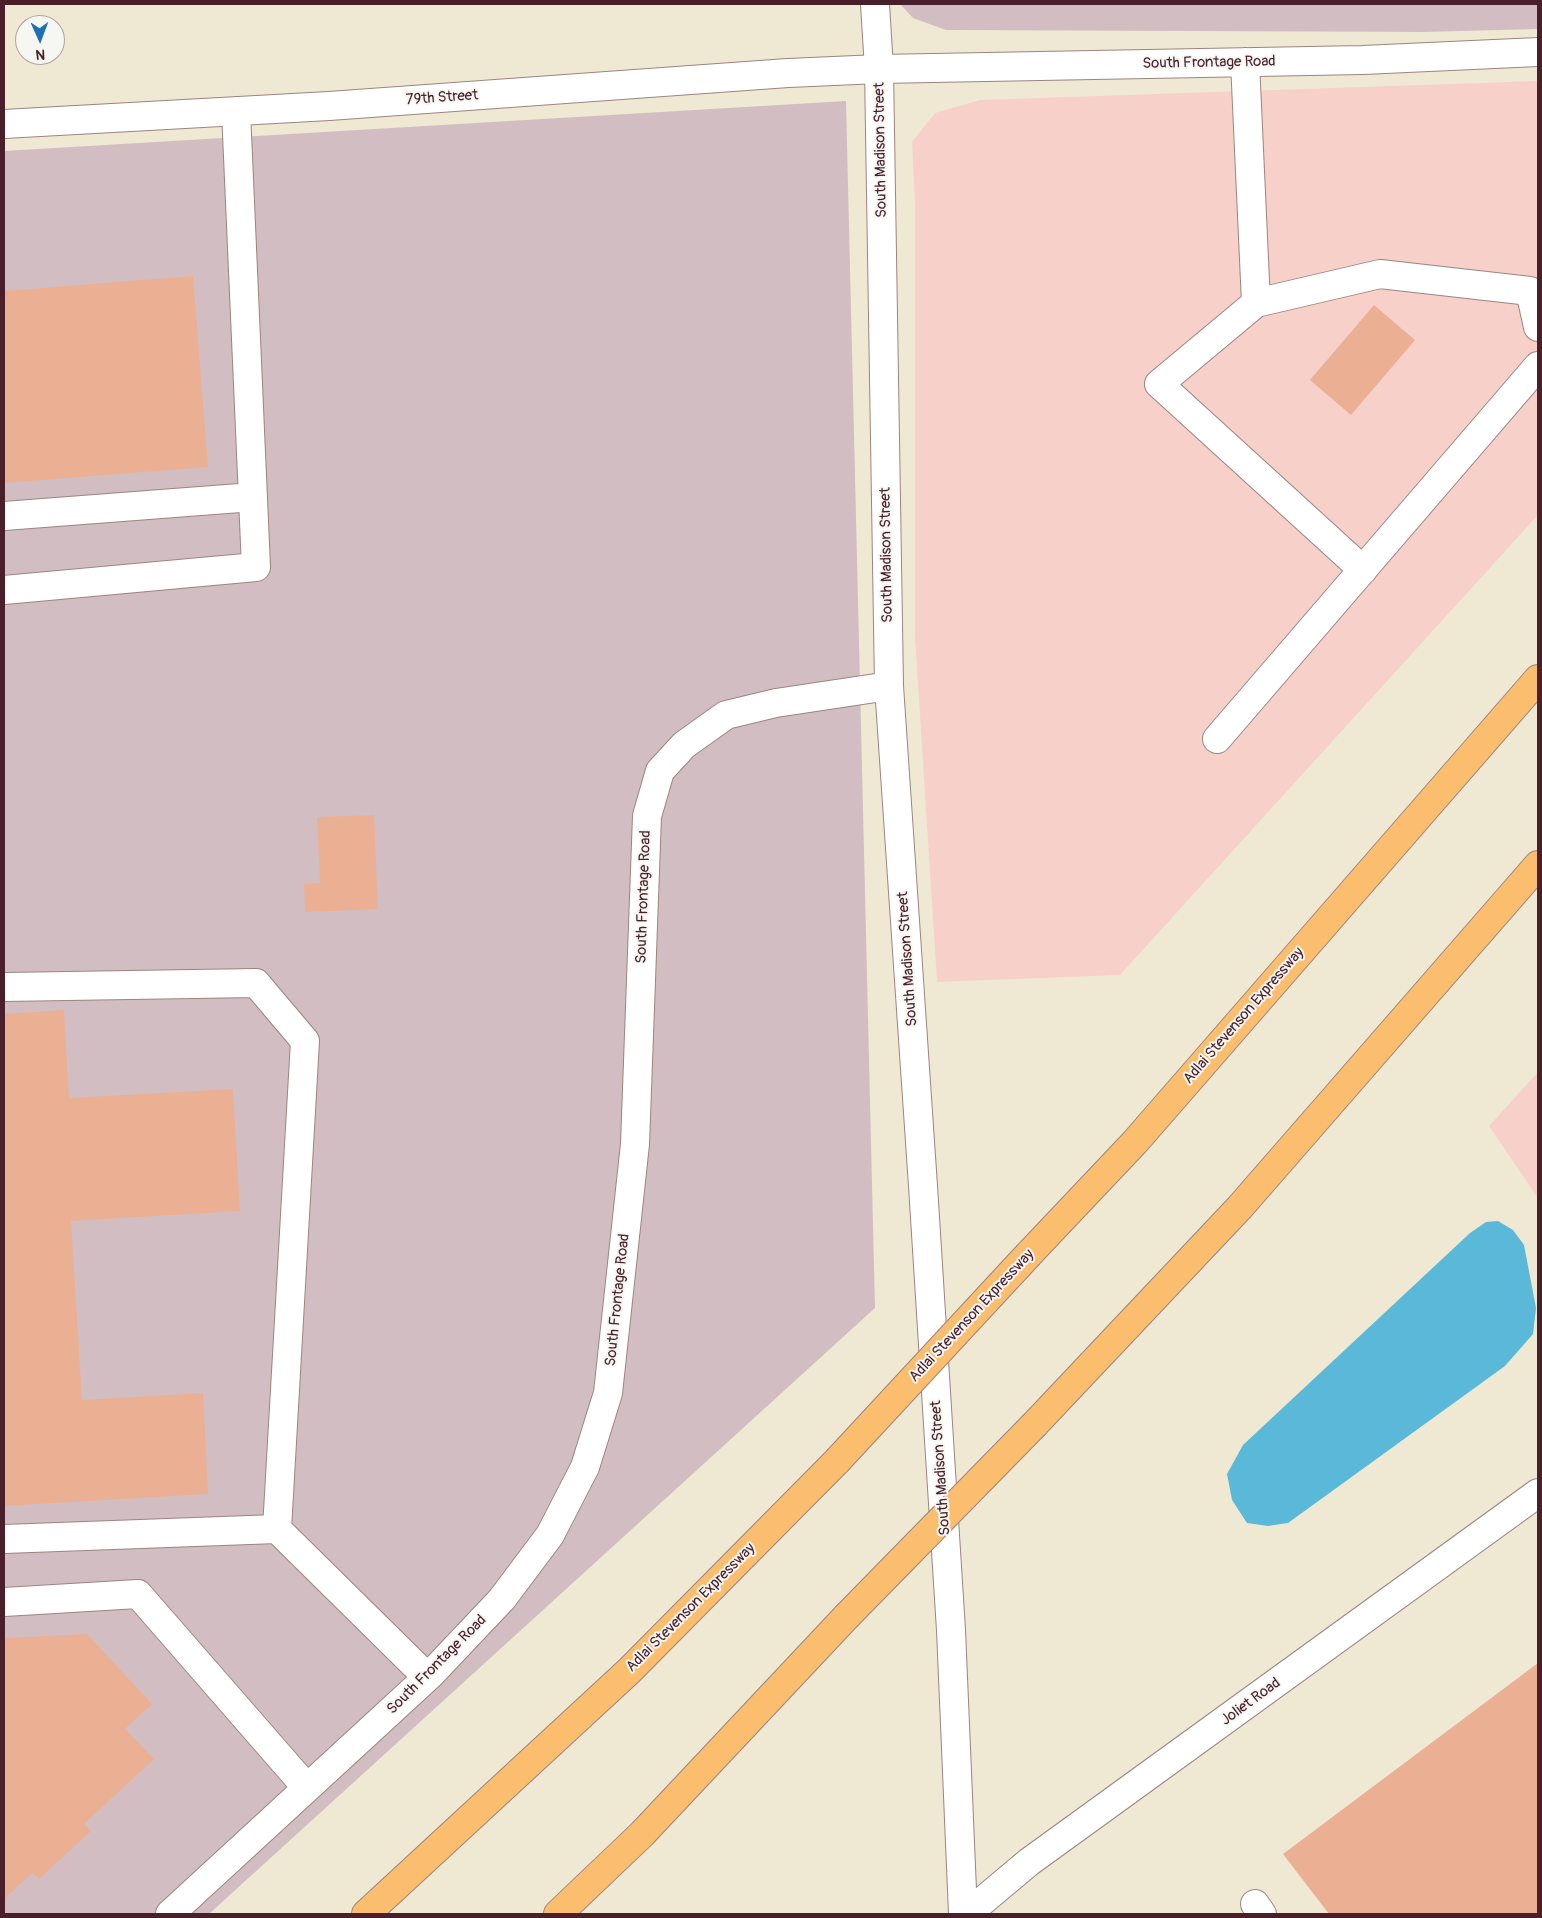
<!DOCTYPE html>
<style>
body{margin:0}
#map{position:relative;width:1542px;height:1918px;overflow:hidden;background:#efe9d4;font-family:Pangolin,sans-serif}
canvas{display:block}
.frame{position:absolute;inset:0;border:5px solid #4a1f2b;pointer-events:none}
.north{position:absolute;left:15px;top:15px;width:50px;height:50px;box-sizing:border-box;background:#f6f6f2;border:1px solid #b1a0a2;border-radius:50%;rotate:178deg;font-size:14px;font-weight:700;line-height:20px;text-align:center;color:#4a1f2b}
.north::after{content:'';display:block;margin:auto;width:18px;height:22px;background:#1f6fb2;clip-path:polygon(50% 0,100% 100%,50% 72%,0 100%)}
</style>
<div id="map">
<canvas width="1542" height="1918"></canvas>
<div class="frame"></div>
<div class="north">N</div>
</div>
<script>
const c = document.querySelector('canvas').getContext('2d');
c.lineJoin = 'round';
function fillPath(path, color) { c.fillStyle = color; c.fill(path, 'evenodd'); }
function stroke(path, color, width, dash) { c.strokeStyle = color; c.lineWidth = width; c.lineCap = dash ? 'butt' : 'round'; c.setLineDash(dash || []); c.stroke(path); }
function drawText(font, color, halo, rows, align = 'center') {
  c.font = font + ' Pangolin,sans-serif'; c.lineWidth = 4; c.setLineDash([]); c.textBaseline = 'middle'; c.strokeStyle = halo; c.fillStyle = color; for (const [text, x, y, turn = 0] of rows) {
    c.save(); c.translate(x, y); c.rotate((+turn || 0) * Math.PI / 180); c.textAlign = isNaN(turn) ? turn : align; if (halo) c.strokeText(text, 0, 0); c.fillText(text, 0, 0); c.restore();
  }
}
fillPath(new Path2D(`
 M1538,81v434l-418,460 -183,7 -22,-345v-434l-3,-61 23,-29 45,-13z
 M1538,1072v126l-49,-72z`), '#f7d0ca');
fillPath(new Path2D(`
 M900,4h638v25l-115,3 -477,-2 -33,-12z
 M846,101l29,1207 -666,606h-205v-1763z`), '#d2bec2');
fillPath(new Path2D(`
 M1498,1221l15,9 11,15 12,63 -3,26 -28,32 -217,157 -20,3 -21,-3 -15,-23 -5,-26 16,-29 227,-212 16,-11z`), '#5ab9d8');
fillPath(new Path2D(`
 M193,276l15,191 -204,16v-192z
 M1374,305l41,35 -64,75 -41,-35z
 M374,815l4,94 -73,3 -1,-28 16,-1 -3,-66z
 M64,1010l5,88 164,-9 7,122 -169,10 11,179 121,-7 5,101 -204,12v-492z
 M87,1634l65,70 -27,25 29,30 -70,65 7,7 -52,48 -7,-6 -28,26v-261z
 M1538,1663v251h-209l-46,-60z`), '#ebb093');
const minor = new Path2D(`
 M875,4l4,65 10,617 34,500 28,444 12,284
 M1245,62l11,241 124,-29 150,17 8,36
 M4,124l325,-18 459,-33 91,-4 484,-9 175,-8
 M1256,303l-97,81 204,186
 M4,516l249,-19
 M4,590l252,-23 -20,-456
 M1217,739l321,-373
 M4,987l252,-4 49,58 -28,488
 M4,1539l273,-10 150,148
 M4,1602l134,-8 169,194
 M1255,1904l7,10
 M170,1914l261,-240 71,-75 48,-64 35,-68 23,-74 27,-249 12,-328 13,-45 24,-26 42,-30 50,-12 113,-17
 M967,1914l62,-52 509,-369`);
const highway = new Path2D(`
 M1029,1254l106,-112 403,-463
 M1035,1424l205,-217 298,-342
 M366,1914l263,-243 208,-210
 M558,1914l84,-80 204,-217`);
stroke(minor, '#9c8480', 30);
stroke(highway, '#9c8480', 30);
stroke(minor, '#fff', 28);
stroke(highway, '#fbbd6e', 28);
const highwayBridge = new Path2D(`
 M837,1461l192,-207
 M846,1617l189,-193`);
stroke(highwayBridge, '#9c8480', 30, []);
stroke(highwayBridge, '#fbbd6e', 28);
drawText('15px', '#4a1f2b', '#f6f6f2', [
 ["South Frontage Road",1209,63,-1],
 ["79th Street",442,98,-4],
 ["South Madison Street",881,150,-91],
 ["South Madison Street",887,555,-91],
 ["South Frontage Road",644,897,-88],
 ["South Madison Street",908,959,-94],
 ["Adlai Stevenson Expressway",1244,1016,-49],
 ["South Frontage Road",618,1300,-84],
 ["Adlai Stevenson Expressway",972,1316,-47],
 ["South Madison Street",941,1468,-94],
 ["Adlai Stevenson Expressway",691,1608,-45],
 ["South Frontage Road",437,1665,-45],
 ["Joliet Road",1251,1702,-36]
]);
</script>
